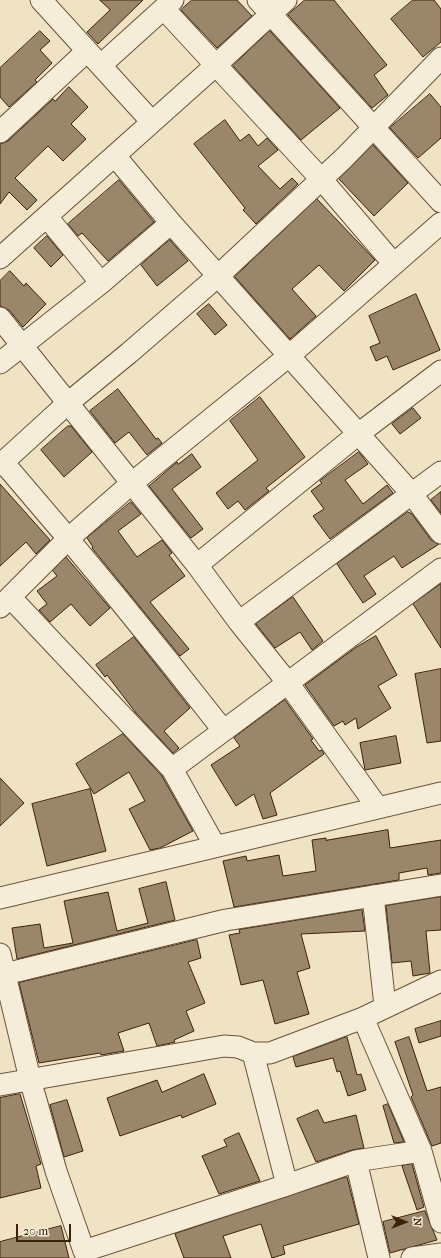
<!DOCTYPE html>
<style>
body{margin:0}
#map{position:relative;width:441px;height:1258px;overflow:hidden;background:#f0e3c4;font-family:"IM FELL French Canon",serif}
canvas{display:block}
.north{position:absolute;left:385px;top:1202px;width:40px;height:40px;-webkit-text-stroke:3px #f5edd9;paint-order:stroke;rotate:90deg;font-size:11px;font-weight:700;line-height:16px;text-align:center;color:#3c2208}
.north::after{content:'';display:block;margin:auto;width:14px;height:18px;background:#3c2208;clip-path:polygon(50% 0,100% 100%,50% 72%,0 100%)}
.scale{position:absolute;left:16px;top:1224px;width:55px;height:18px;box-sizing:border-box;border:2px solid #3c2208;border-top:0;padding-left:5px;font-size:12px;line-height:14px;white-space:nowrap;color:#3c2208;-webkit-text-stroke:3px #f5edd9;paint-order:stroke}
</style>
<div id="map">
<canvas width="441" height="1258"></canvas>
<div class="north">N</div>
<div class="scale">20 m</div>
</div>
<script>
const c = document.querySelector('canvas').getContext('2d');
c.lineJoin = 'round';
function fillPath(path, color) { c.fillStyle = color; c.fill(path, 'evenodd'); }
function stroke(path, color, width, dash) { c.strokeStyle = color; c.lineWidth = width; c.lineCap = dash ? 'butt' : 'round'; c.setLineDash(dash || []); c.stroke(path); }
const building = new Path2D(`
 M100,0h43l-45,44 -11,-12 23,-22z
 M192,0h45l15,16 -35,32 -36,-38z
 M305,0h29l53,65 -13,10 14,20 -16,13 -84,-93z
 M413,0h21l7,9v33l-18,15 -32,-38z
 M40,31l10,10 -10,9 12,13 -17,17 2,2 -28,25 -9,-10v-29z
 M270,31l70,77 -39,32 -68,-74z
 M69,87l19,20 -17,17 15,15 -23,22 -15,-15 -33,32 22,22 -10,10 -18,-18 -9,12v-60l8,-3 45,-42 2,2z
 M430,94l11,13v31l-23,20 -28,-30z
 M225,120l15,21 9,-7 9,12 9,-8 11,12 -20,16 22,23 12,-11 6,6 -42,40 -13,-14 2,-2 -51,-64z
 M373,145l35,38 -34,33 -35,-37z
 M119,180l35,42 -46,39 -26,-28 -4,3 -10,-12z
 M317,199l58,61 -31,31 -25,-26 -27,24 24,27 -26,23 -55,-62z
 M47,236l16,19 -12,12 -17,-19z
 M170,240l18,21 -31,25 -16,-21z
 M10,271l14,15 2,-3 20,21 -23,23 -14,-17 -9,-4v-25z
 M416,294l24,56 -47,20 -6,-14 -11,5 -6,-14 10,-4 -11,-27z
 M209,304l18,21 -12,10 -18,-21z
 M118,389l38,50 2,-1 4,5 -15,12 -18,-23 -14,11 -25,-32z
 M260,397l45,60 -39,31 3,3 -24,19 -7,-9 -10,8 -12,-16 42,-33 -28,-39z
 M413,408l8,10 -21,16 -8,-10z
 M68,426h3l21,26 -28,25 -23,-27z
 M359,452l9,12 -23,16 18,24 24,-19 6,8 -63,46 -17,-23 11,-7 -13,-18 11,-8 -2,-2z
 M192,454l9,13 -29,22 31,40 -12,9 -42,-52 28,-24 1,2z
 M0,484l50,56 -14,14 -10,-12 -26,24z
 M441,492v21l-10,-13z
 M131,502l10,12 -23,17 19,26 25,-17 10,13 -3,2 16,21 -35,26 39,47 -9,7 -88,-108 1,-1 -6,-9z
 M408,512l4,2 19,26 8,4 -37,24 -8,-12 -30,20 12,18 -13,9 -26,-39z
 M66,557l44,51 -20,18 -19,-22 -21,18 -11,-12 8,-6 -10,-13 20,-15 -4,-5z
 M441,584v64l-28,-44z
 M293,597l30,44 -11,9 -12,-18 -25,16 -19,-24z
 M376,636l21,39 -19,11 13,22 -33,21 -2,-11 -11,7 -2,-4 -9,5 -29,-41 50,-37z
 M134,637l56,71 -26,23 15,17 -6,5 -37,-40 -29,-38 -2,2 -9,-12z
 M441,669v72l-14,2 -12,-69z
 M285,700l28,39 -2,1 8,11 3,-1 2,4 -54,39 7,22 -14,4 -9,-25 -18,12 -25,-41 29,-19 -6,-8z
 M123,734l39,42 31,55 -33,17 -10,2 -21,-41 16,-8 -16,-29 -35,22 -18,-30z
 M396,736l5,27 -36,7 -5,-27z
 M0,778l24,25 -24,23z
 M90,789l16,62 -59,15 -15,-62z
 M388,830l2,18 51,-8v33l-13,2 -1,-7 -28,5v7l-165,27 -11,-46 23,-5 1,5 32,-6 4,21 33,-5 -4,-31 14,-2v2z
 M166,882l9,38 -158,39 -5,-31 28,-4 4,24 29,-5 -9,-42 44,-9 9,39 31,-8 -9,-34z
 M441,897v33l-15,1 4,42 -17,3 -2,-15 -19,2 -6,-57z
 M362,910l3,21 -64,3 9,34 -13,4 12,42 -34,10 -12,-44 -22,5 -12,-50 11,-2 -1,-3z
 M197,940l4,18 -13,4 17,41 -19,8 8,20 -20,9 1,2 -18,4 -8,-23 -31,10 6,18 -23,4 -1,-2 -61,10 -20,-80z
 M441,1021v15l-22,7 -4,-14z
 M347,1037l10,38 4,-1 5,16 -18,6 -8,-25 -3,1 -4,-14 -37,9 -3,-10z
 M409,1037l18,54 14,-4v56l-9,3 -21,-49 2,-2 -18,-53z
 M204,1074l12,30 -34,14 -1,-3 -61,21 -13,-38 50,-18 5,12z
 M20,1094l21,70 -5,2 5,22 -41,10v-100z
 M67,1100l16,51 -19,6 -14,-52z
 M388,1104l16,38 -10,1 -11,-37z
 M318,1110l6,13 32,-8 8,33 -12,2 -36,12 -19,-43z
 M239,1133l21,48 -41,13 -17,-38 25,-10 -3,-6z
 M412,1164l12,43 -7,3 -15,-44z
 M347,1177l12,47 -76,22 2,8 -13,4 -11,-34 -38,12 8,22h-47l-9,-24z
 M425,1211l12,29 -47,13 -7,-31z
 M61,1226l8,32h-69v-16z`);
fillPath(building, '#9a866a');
stroke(building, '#3c2208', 1);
const minor = new Path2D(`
 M41,0l111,122
 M258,0l183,202
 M164,9l158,171 71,83
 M101,65l72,-65
 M0,132l87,-81
 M47,217l54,66
 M171,223l240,270 30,40
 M0,258l216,-193 70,-65
 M0,318l197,247 42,57 49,61 90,125
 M0,363l101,-80 70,-60 -56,-67
 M3,462c76,88 149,177 220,268
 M0,465l68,-62 61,-50 89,-77 126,-118 97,-100
 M197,565l160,-130 84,-64
 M11,598l161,171 43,77
 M0,607l69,-69 63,-55 158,-128 151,-132
 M239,622l202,-150
 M172,769l269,-200
 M373,896l12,110
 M0,898l441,-105
 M0,954l30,125 26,92 28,80 203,-66 69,-24 65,-10
 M5,974l221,-54 215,-35
 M363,1018l58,133 20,71
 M253,1053l34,132
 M0,1085l224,-39 14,1 15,6h17l93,-35 78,-37
 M356,1161l23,97
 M412,1258l29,-4`);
stroke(minor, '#695237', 23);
stroke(minor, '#f5edd9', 21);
</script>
